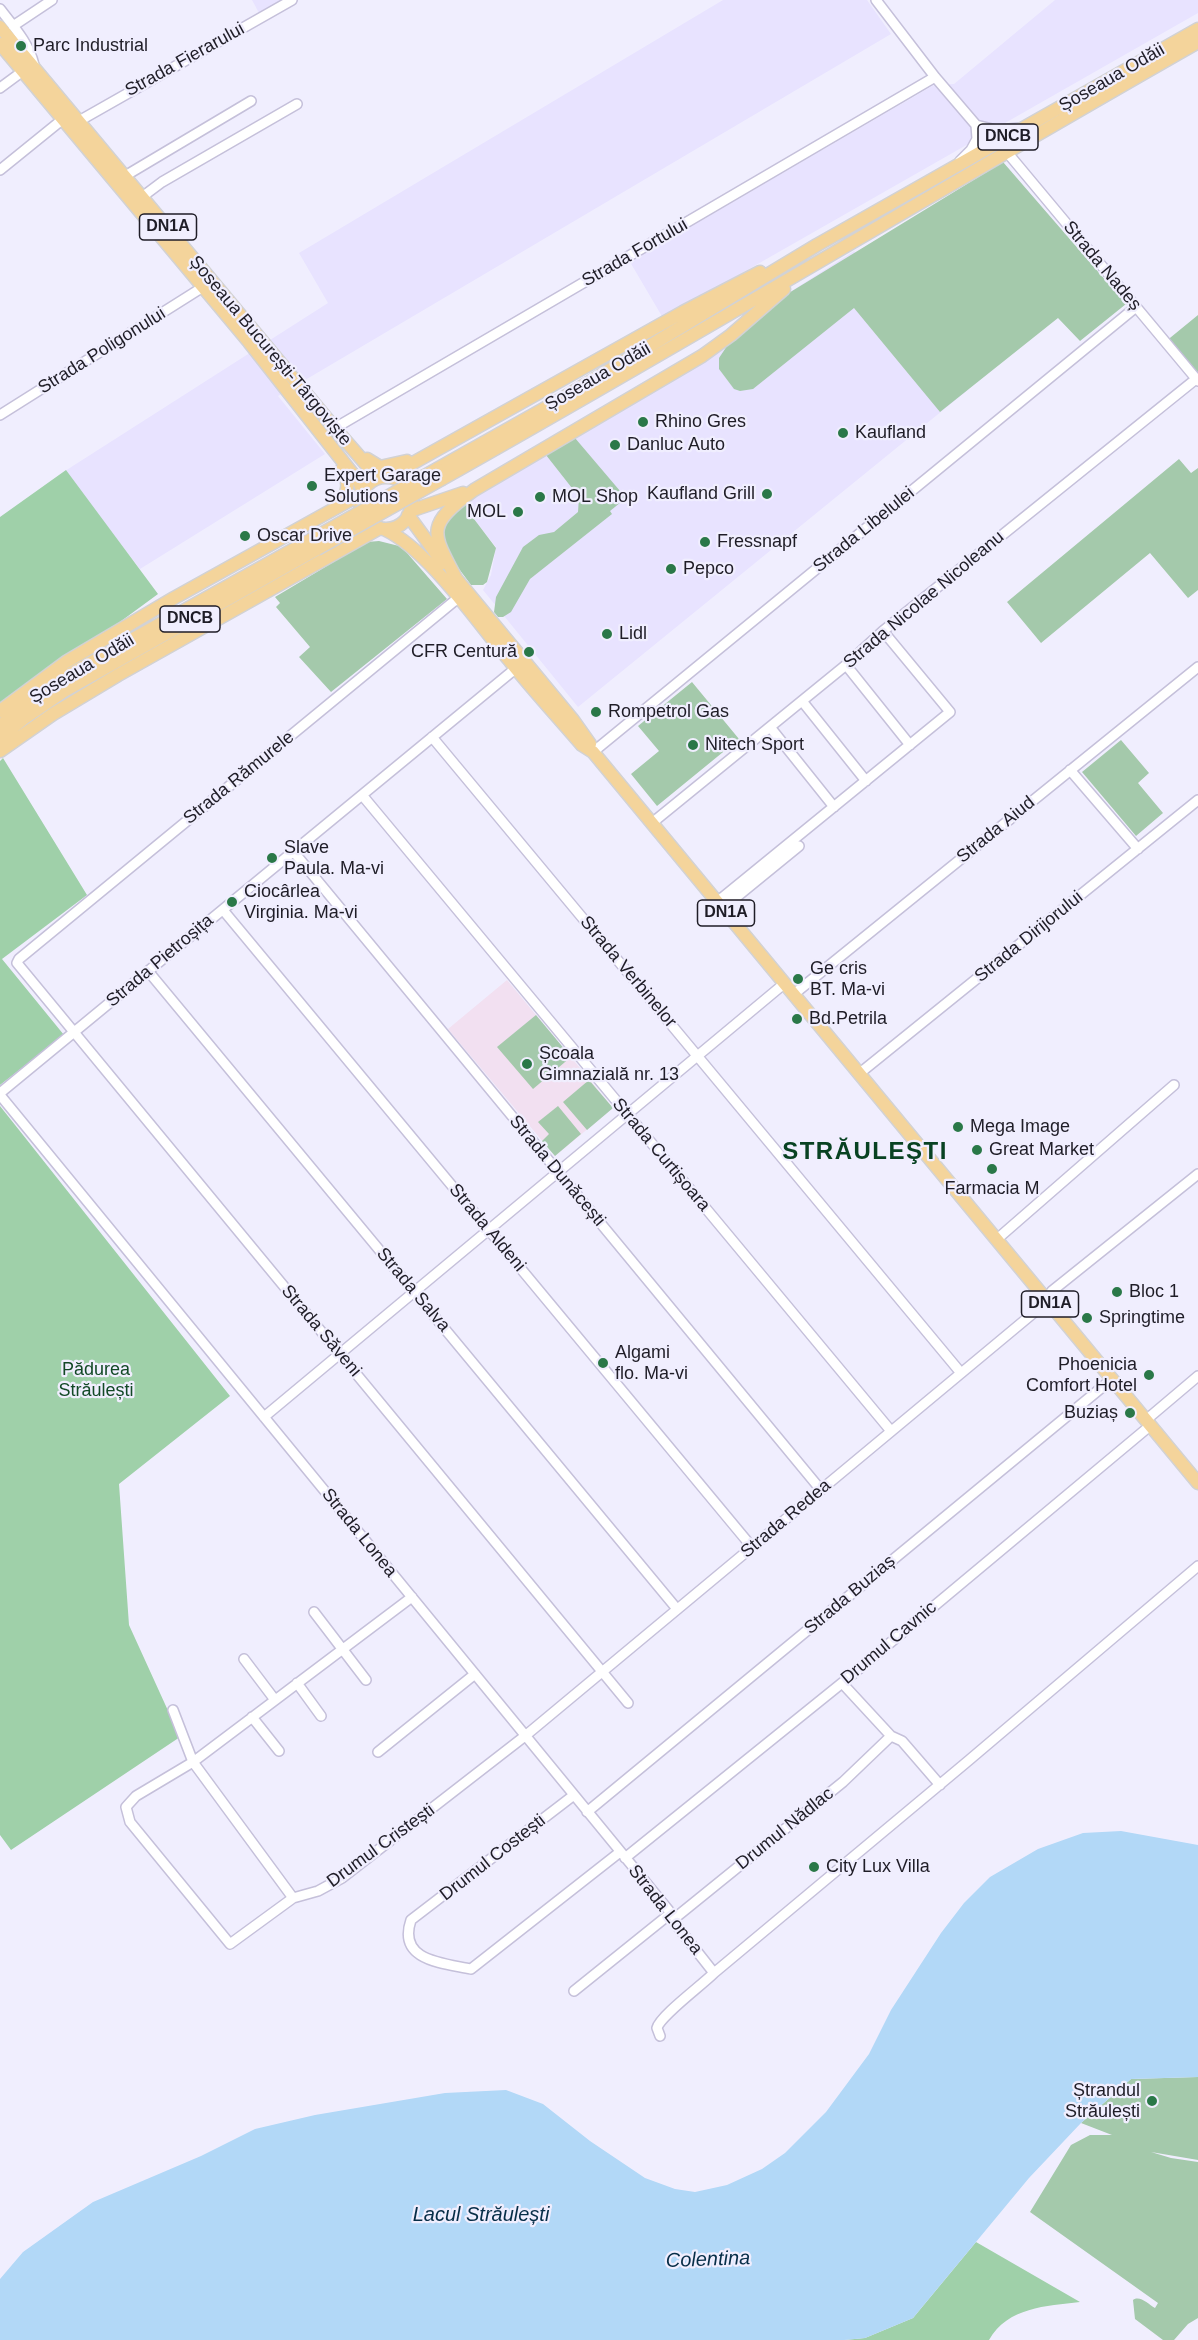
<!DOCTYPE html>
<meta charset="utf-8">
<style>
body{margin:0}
canvas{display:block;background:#f0eefe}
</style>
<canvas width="1198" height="2340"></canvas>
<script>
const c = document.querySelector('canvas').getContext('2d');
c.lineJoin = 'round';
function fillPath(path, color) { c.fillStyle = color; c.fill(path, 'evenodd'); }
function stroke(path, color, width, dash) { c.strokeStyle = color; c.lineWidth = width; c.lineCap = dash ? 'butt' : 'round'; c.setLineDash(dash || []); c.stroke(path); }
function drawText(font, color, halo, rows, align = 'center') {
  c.font = font + ' Arial,sans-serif'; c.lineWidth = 4.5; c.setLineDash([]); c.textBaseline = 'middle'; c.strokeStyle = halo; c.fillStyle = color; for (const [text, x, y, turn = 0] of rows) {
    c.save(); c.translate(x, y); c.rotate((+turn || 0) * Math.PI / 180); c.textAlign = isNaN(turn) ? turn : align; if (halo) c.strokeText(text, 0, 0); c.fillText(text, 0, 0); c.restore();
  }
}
fillPath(new Path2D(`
 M252,0h31l-24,13z
 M723,0h144l24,34 -613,362 47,58 -185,115 -75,-98 263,-168 -29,-50z
 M1055,0h143v13l-535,305 -33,-56 304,-177 20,-1z
 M854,251l115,138 -391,318 -95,-117 8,-15 5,-28 -25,-32 -1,-13 2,-4 255,-152 52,-47z`), '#e8e3ff');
fillPath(new Path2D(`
 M507,980l106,128 -58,48 -107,-127z`), '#f2e0f1');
fillPath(new Path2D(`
 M1003,162l123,142 -46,37 -22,-23 -118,94 -86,-104 -101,81 -13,2 -6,-2 -15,-20v-11l8,-12 52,-47z
 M1198,315v66l-33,-39z
 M575,438l51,60 -16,13 2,3 -82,65 -19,33 -8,5h-5l-4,-5 2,-15 27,-50 16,-12 15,-3 24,-20 1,-15 -33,-42z
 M1179,459l12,14 7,-5v122l-10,8 -38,-45 -109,90 -34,-41z
 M468,503l3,12 25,33 -9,34 -4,3h-12c-10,-15 -38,-44 -25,-64 4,-7 15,-12 22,-18z
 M379,541l20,5 8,7 40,46 -116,93 -32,-35 11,-10 -34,-40 4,-4 -5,-6 92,-55z
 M692,682l47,57 -82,67 -26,-32 28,-23 -21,-25z
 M1121,740l28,33 -11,10 25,30 -27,23 -54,-64z
 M536,1015l35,42 -38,32 -36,-42z
 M589,1080l24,28 -26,22 -24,-28z
 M558,1106l23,28 -26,22 -13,-15 7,-7 -11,-12z
 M1198,2077v83l-47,-8 20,6 27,4v156l-10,6 -14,16h-11l-28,-21 -2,-19c7,-5 15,4 22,8l3,-5 -128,-91 41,-67 19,-10h22l-31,-12 50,-44z`), '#a4c9ab');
fillPath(new Path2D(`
 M66,470l92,124 -158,116v-193z
 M3,758l84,137 -85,64 62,76 -64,50v-324z
 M0,1106l230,290 -111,88 10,141 51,112 -169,113 -11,-15z
 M976,2242l104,60c-34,4 -72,5 -91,38h-145l21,-2 48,-20z`), '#9fd0a9');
fillPath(new Path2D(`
 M1121,1831l77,14v232l-67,2 -50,44 -52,55 -116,140 -48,20 -21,2h-844v-61l23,-27 70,-50 108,-46 54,-27 60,-14 130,-22 61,-3 37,14 47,37 55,37 30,11 20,3 32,-7 35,-16 23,-16 41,-41 43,-58 22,-44 50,-77 23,-30 26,-26 48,-28 45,-16z`), '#b2d8f7');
const minor = new Path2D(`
 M876,0l59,77 41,48 1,14 -6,11 -11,11
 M0,9c13,17 29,34 34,56
 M13,26l39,-26
 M0,88l23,-17
 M79,121l213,-121
 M976,125l20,5 25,-2
 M1006,151l192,230
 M0,170l63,-51
 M125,176l126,-75
 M142,197l20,-15 135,-78
 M0,415l203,-128
 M335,428l600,-351
 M458,598l-439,361 -2,4 611,740
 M846,665l64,80
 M802,701l64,80
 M770,727l64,80
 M432,737l529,636
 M593,752l543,-445
 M1070,770l68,79
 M362,795l529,636
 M652,823l194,-158 37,-34 313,-252
 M293,851l528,639
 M717,902l233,-190 -67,-81
 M723,908l76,-62
 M223,910l529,637
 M148,971l529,638
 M794,994l404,-327
 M860,1073l338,-273
 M0,1093l515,-424
 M0,1095l675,823 2,8 37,47
 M996,1240l178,-155
 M264,1417l521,-434
 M1146,1420l52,-44
 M412,1597l-219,165 -57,34 -10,11 4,15 100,122 63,-46 25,-7 24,-13 183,-142 512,-426 15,-19 146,-117
 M314,1612l52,68
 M244,1659l31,41
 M297,1683l24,33
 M842,1683l49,53 11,5 38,44
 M173,1710l20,52 100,136
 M252,1717l27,34
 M378,1752l97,-78
 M574,1795l-163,125c-14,41 32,43 60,49l149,-117
 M587,1812l525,-433
 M625,1858l217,-175 309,-258
 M675,1918l168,-136 48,-46
 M574,1991l97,-78
 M660,2036l-3,-8c3,-12 45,-43 57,-55l254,-212 230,-195`);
const major = new Path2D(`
 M0,27l338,405 33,38 11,7
 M0,44l249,298 110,140 4,9
 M367,459l13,8 27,-6
 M437,469l128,-72 252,-152 381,-216
 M388,477l295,-165 77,-40
 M360 503a26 26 0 1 1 52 0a26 26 0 1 1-52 0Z
 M442,479c254,-143 503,-293 756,-437
 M339,505c10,-13 11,-23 3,-36
 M410,511l53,-18
 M408,515l35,48
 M384,529c45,21 93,93 126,132 23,29 48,56 72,84l11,7 605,731
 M454,576l119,144 17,24
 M458,582c-27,-51 -33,-56 16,-92l228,-134 29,-21 53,-46
 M0,711l66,-49 108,-64 187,-104
 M0,726l23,-21 42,-28 247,-138
 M0,738l23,-19 41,-28 253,-142
 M0,751l53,-37 65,-39 262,-147`);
stroke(minor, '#c5c0da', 12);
stroke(major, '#d2d2d4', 15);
stroke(minor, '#fff', 9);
stroke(major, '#f4d49b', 12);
const majorBridge = new Path2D(`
 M312,539l125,-70
 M317,549l125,-70`);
stroke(majorBridge, '#d2d2d4', 15, []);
stroke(majorBridge, '#f4d49b', 12);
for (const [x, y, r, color] of [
 [21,46,6,"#2a7848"],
 [643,422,6,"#2a7848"],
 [843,433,6,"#2a7848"],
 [615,445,6,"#2a7848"],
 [312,486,6,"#2a7848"],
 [767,494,6,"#2a7848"],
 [540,497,6,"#2a7848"],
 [518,512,6,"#2a7848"],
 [245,536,6,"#2a7848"],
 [705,542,6,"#2a7848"],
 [671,569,6,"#2a7848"],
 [607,634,6,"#2a7848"],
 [529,652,6,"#2a7848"],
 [596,712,6,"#2a7848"],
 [693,745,6,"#2a7848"],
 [272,858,6,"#2a7848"],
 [232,902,6,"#2a7848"],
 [798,979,6,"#2a7848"],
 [797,1019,6,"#2a7848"],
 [527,1064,6,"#2a7848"],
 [958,1127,6,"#2a7848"],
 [977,1150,6,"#2a7848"],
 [992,1169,6,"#2a7848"],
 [1117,1292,6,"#2a7848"],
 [1087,1318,6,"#2a7848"],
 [603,1363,6,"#2a7848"],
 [1149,1375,6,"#2a7848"],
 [1130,1413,6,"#2a7848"],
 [814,1867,6,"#2a7848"],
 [1152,2101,6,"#2a7848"]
]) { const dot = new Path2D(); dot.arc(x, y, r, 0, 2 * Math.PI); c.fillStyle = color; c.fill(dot); stroke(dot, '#f0eefe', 2); }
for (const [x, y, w] of [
 [1008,137,60],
 [168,227,57],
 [190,619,60],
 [726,913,57],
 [1050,1304,57]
]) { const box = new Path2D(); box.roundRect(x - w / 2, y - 13, w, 26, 4.5); c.fillStyle = '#f0eefe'; c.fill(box); stroke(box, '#1f1d27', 1.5); }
drawText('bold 16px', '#1f1d27', null, [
 ["DNCB",1008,137],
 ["DN1A",168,227],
 ["DNCB",190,619],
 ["DN1A",726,913],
 ["DN1A",1050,1304]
]);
drawText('18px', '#1f1d27', '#f0eefe', [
 ["Parc Industrial",33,46],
 ["Rhino Gres",655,422],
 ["Kaufland",855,433],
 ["Danluc Auto",627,445],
 ["Expert Garage",324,476],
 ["Solutions",324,497],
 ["Kaufland Grill",755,494,"right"],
 ["MOL Shop",552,497],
 ["MOL",506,512,"right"],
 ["Oscar Drive",257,536],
 ["Fressnapf",717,542],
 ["Pepco",683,569],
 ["Lidl",619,634],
 ["CFR Centură",517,652,"right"],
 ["Rompetrol Gas",608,712],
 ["Nitech Sport",705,745],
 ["Slave",284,848],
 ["Paula. Ma-vi",284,869],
 ["Ciocârlea",244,892],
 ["Virginia. Ma-vi",244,913],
 ["Ge cris",810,969],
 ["BT. Ma-vi",810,990],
 ["Bd.Petrila",809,1019],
 ["Școala",539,1054],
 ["Gimnazială nr. 13",539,1075],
 ["Mega Image",970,1127],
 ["Great Market",989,1150],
 ["Farmacia M",992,1189,"center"],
 ["Bloc 1",1129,1292],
 ["Springtime",1099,1318],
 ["Algami",615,1353],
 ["flo. Ma-vi",615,1374],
 ["Phoenicia",1137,1365,"right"],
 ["Comfort Hotel",1137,1386,"right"],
 ["Buziaș",1118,1413,"right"],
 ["City Lux Villa",826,1867],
 ["Ștrandul",1140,2091,"right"],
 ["Străulești",1140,2112,"right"]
], 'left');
drawText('18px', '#1f1d27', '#f0eefe', [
 ["Strada Fierarului",185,60,-29],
 ["Șoseaua Odăii",1112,78,-30],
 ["Strada Fortului",635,253,-30],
 ["Strada Nadeș",1102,266,50],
 ["Strada Poligonului",102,351,-32],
 ["Șoseaua București-Târgoviște",270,351,50],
 ["Șoseaua Odăii",598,377,-30],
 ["Strada Libelulei",864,530,-39],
 ["Strada Nicolae Nicoleanu",924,600,-40],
 ["Șoseaua Odăii",82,669,-31],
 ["Strada Rămurele",239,778,-39],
 ["Strada Aiud",996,830,-39],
 ["Strada Dirijorului",1029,937,-39],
 ["Strada Pietroșița",160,961,-40],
 ["Strada Verbinelor",628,972,50],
 ["Strada Curtișoara",661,1155,50],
 ["Strada Dunăcești",557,1171,50],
 ["Strada Aldeni",487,1228,50],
 ["Strada Salva",413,1290,50],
 ["Strada Săveni",321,1331,50],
 ["Strada Redea",786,1519,-40],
 ["Strada Lonea",359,1533,51],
 ["Strada Buziaș",850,1595,-40],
 ["Drumul Cavnic",889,1643,-40],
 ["Drumul Nădlac",785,1829,-39],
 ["Drumul Cristești",381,1846,-36],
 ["Drumul Costești",493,1858,-38],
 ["Strada Lonea",665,1910,52]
]);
drawText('18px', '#124926', '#f0eefe', [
 ["Pădurea",96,1370],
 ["Străulești",96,1391]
]);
drawText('italic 20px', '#072e48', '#f0eefe', [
 ["Lacul Străulești",481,2215],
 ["Colentina",708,2260,-2]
]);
c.letterSpacing = '1.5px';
drawText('bold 24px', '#084222', '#f0eefe', [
 ["STRĂULEŞTI",865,1152]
]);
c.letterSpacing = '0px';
</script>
